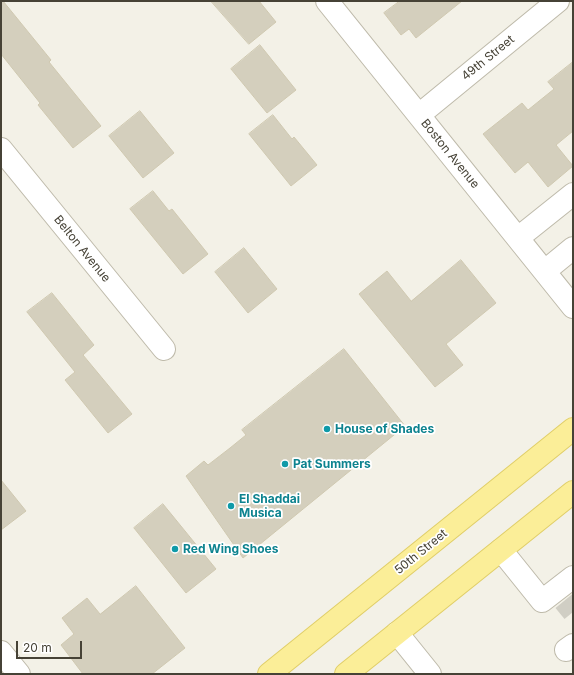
<!DOCTYPE html>
<style>
body{margin:0}
#map{position:relative;width:574px;height:675px;overflow:hidden;background:#f3f1e7;font-family:Inter,sans-serif}
canvas{display:block}
.frame{position:absolute;inset:0;border:2px solid #464236;pointer-events:none}
.scale{position:absolute;left:16px;top:641px;width:66px;height:18px;box-sizing:border-box;border:2px solid #464236;border-top:0;padding-left:5px;font-size:12px;line-height:14px;white-space:nowrap;color:#464236;-webkit-text-stroke:3px #fff;paint-order:stroke}
</style>
<div id="map">
<canvas width="574" height="675"></canvas>
<div class="frame"></div>
<div class="scale">20 m</div>
</div>
<script>
const c = document.querySelector('canvas').getContext('2d');
c.lineJoin = 'round';
function fillPath(path, color) { c.fillStyle = color; c.fill(path, 'evenodd'); }
function stroke(path, color, width, dash) { c.strokeStyle = color; c.lineWidth = width; c.lineCap = dash ? 'butt' : 'round'; c.setLineDash(dash || []); c.stroke(path); }
function drawText(font, color, halo, rows, align = 'center') {
  c.font = font + ' Inter,sans-serif'; c.lineWidth = 3.5; c.setLineDash([]); c.textBaseline = 'middle'; c.strokeStyle = halo; c.fillStyle = color; for (const [text, x, y, turn = 0] of rows) {
    c.save(); c.translate(x, y); c.rotate((+turn || 0) * Math.PI / 180); c.textAlign = isNaN(turn) ? turn : align; if (halo) c.strokeText(text, 0, 0); c.fillText(text, 0, 0); c.restore();
  }
}
const building = new Path2D(`
 M1,1h2l48,59 -2,2 52,64 -28,22 -35,-43 2,-2 -39,-49z
 M211,1h48l17,21 -27,22z
 M400,1h62l-46,37 -7,-9 -8,6 -17,-22z
 M260,45l36,45 -29,23 -36,-44z
 M573,62v69l-17,14 17,21 -25,21 -20,-25 -13,11 -32,-39 39,-31 6,7 26,-21 -6,-7z
 M140,111l34,42 -31,25 -34,-42z
 M273,115l19,24 2,-2 23,28 -26,21 -42,-52z
 M153,191l16,20 3,-2 36,45 -25,20 -53,-65z
 M244,248l33,41 -29,24 -33,-41z
 M461,260l35,43 -50,41 17,21 -28,22 -76,-93 28,-23 24,30z
 M52,293l42,52 -11,10 49,59 -24,19 -43,-53 10,-8 -48,-60z
 M344,349l61,77 -162,132 -57,-82 18,-15 4,4 22,-17 16,-13 -4,-5z
 M1,480l25,31 -25,19z
 M163,504l53,65 -30,24 -52,-65z
 M136,586l49,62 -33,26h-69l-22,-29 13,-11 -12,-16 25,-20 13,16z`);
fillPath(building, '#d4cfbd');
stroke(building, '#cfc8b0', 1);
stroke(new Path2D(`
 M564,601l9,11`), '#d0cec4', 22, [22, 11]);
const minor = new Path2D(`
 M327,1l246,306
 M419,115l139,-114
 M1,149l163,200
 M518,238l55,-44
 M545,271l28,-23
 M501,550l41,51 31,-24
 M397,633l33,41
 M566,650l7,-5
 M1,652l18,22`);
const major = new Path2D(`
 M269,674l304,-245
 M346,674l227,-182`);
stroke(minor, '#bebaaa', 24);
stroke(major, '#e0ce68', 24);
stroke(minor, '#fff', 22);
stroke(major, '#fbee98', 22);
for (const [x, y, r, color] of [
 [327,429,4,"#0f9aa8"],
 [285,464,4,"#0f9aa8"],
 [231,506,4,"#0f9aa8"],
 [175,549,4,"#0f9aa8"]
]) { const dot = new Path2D(); dot.arc(x, y, r, 0, 2 * Math.PI); c.fillStyle = color; c.fill(dot); stroke(dot, '#fff', 1.5); }
drawText('12px', '#464236', '#fff', [
 ["49th Street",488,58,-39],
 ["Boston Avenue",450,154,51],
 ["Belton Avenue",82,249,51],
 ["50th Street",421,552,-39]
]);
drawText('bold 12px', '#0d838f', '#fff', [
 ["House of Shades",335,429],
 ["Pat Summers",293,464],
 ["El Shaddai",239,499],
 ["Musica",239,513],
 ["Red Wing Shoes",183,549]
], 'left');
</script>
